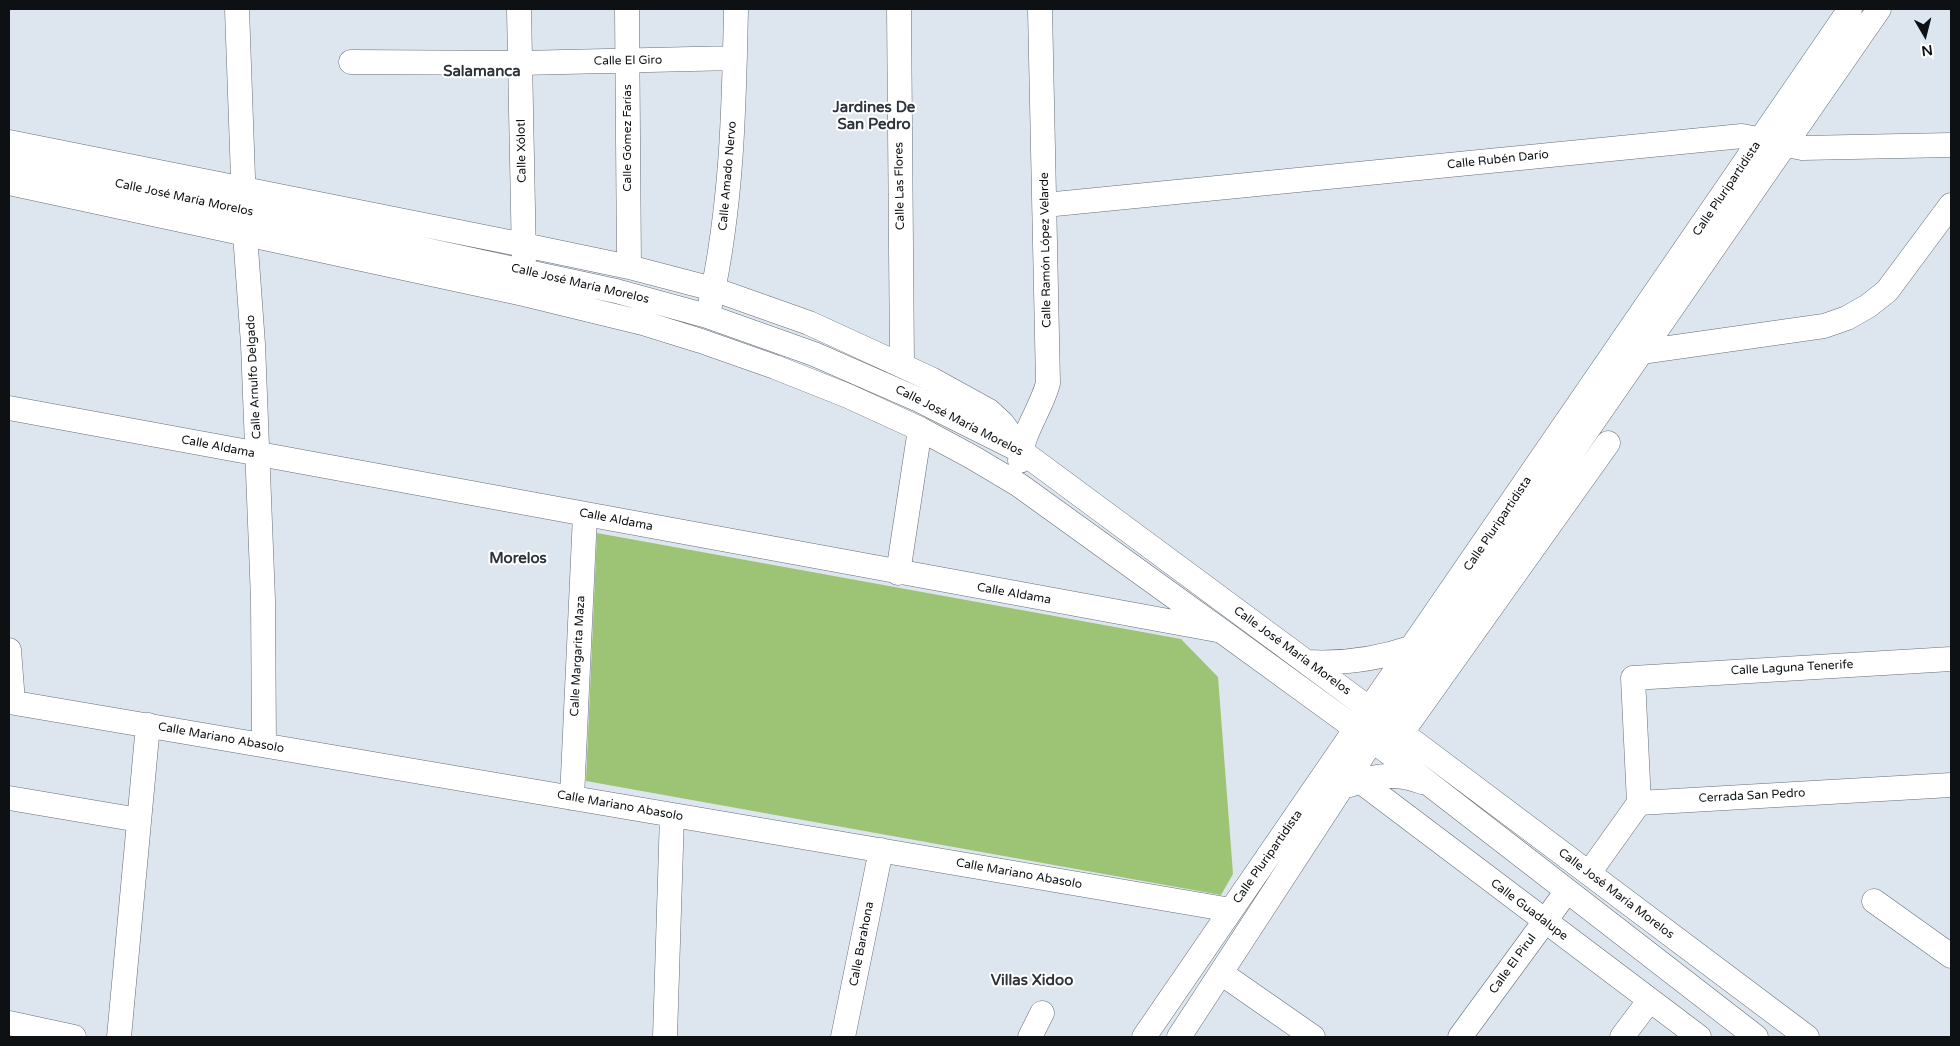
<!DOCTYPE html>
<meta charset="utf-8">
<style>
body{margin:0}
#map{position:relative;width:1960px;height:1046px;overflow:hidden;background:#dde6ef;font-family:"Varela Round",sans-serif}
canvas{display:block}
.frame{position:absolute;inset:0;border:10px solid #0e1114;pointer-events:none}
.north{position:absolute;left:1900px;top:10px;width:50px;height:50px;-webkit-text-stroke:4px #fff;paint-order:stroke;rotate:172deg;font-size:14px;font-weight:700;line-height:20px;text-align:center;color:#0e1114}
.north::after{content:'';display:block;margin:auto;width:18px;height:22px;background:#0e1114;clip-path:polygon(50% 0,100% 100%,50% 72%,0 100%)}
</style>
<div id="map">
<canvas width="1960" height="1046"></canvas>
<div class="frame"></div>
<div class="north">N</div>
</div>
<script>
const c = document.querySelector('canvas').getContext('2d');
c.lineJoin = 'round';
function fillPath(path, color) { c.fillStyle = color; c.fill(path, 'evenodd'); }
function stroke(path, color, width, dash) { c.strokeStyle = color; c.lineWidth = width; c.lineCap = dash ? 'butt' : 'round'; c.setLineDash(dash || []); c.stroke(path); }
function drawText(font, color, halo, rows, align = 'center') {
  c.font = font + ' "Varela Round",sans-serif'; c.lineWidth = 4; c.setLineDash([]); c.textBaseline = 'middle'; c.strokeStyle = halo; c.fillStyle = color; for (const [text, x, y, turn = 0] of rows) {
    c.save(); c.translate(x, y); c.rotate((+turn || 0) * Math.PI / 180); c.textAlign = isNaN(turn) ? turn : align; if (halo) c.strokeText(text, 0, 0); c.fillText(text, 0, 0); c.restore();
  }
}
fillPath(new Path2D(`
 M597,533l584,106 37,38 15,197 -12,21 -635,-114z`), '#9dc474');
const minor = new Path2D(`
 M237,9l8,225 8,110 10,256 1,145
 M519,9l5,250
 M627,9l2,258
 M899,9l3,355
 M351,62l170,1 214,-5
 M9,142l515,103 105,22 84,22 96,34 122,56 58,32 13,12 17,23
 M9,160l607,131 91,25 107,38 105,46 102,51 365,270 421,316
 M9,183l515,111 119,29 58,18 74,26 73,29 72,33 52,28 47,28 204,147 165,120 368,285
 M1045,205l697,-69 60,12 149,-3
 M710,305c22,-100 24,-195 26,-296
 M1641,352l183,-26 23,-8 21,-12 19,-15 64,-86
 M9,408l1208,222
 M1020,461c2,-29 21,-51 28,-78l-8,-374
 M898,573l22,-144
 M9,650l4,52
 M1308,662c37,2 70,-3 105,-15
 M9,702l1222,208
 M1393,745l215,-302
 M1360,781l339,256
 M1350,785c23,-10 47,-13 72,-3
 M9,798l130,22
 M572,798l13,-283
 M1639,803l-6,-125 318,-19
 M1639,803l312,-18
 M1589,873l50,-70
 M1874,901l77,55
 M1221,973l92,64
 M9,1023l65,14
 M119,1037l29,-312
 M665,1037l7,-222
 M843,1037l38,-187
 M1030,1037l12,-24
 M1144,1037l706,-1028
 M1179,1037l193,-296 507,-732
 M1460,1037l107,-146
 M1622,1037l27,-36`);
stroke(minor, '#666e76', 25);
stroke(minor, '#fff', 24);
drawText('12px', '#0e1114', '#fff', [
 ["Calle El Giro",628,61,-1],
 ["Calle Gómez Farías",628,138,-90],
 ["Calle Xólotl",522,151,-91],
 ["Calle Rubén Darío",1498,160,-6],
 ["Calle Amado Nervo",728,176,-85],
 ["Calle Las Flores",900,186,-91],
 ["Calle Pluripartidista",1727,189,-56],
 ["Calle José María Morelos",184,198,12],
 ["Calle Ramón López Velarde",1046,250,-91],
 ["Calle José María Morelos",580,284,13],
 ["Calle Arnulfo Delgado",254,377,-93],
 ["Calle José María Morelos",959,421,27],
 ["Calle Aldama",218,447,11],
 ["Calle Aldama",616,520,11],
 ["Calle Pluripartidista",1498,524,-56],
 ["Calle Aldama",1014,594,10],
 ["Calle José María Morelos",1292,651,36],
 ["Calle Margarita Maza",578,656,-87],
 ["Calle Laguna Tenerife",1792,668,-3],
 ["Calle Mariano Abasolo",221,738,10],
 ["Cerrada San Pedro",1752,796,-3],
 ["Calle Mariano Abasolo",620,806,10],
 ["Calle Pluripartidista",1268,857,-55],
 ["Calle Mariano Abasolo",1019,874,10],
 ["Calle José María Morelos",1616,894,37],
 ["Calle Guadalupe",1529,910,37],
 ["Calle Barahona",862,944,-79],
 ["Calle El Pirul",1513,964,-54]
]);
drawText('bold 15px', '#2c333b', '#fff', [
 ["Salamanca",482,72],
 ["Jardines De",874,108],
 ["San Pedro",874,125],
 ["Morelos",518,559],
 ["Villas Xidoo",1032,981]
]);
</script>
